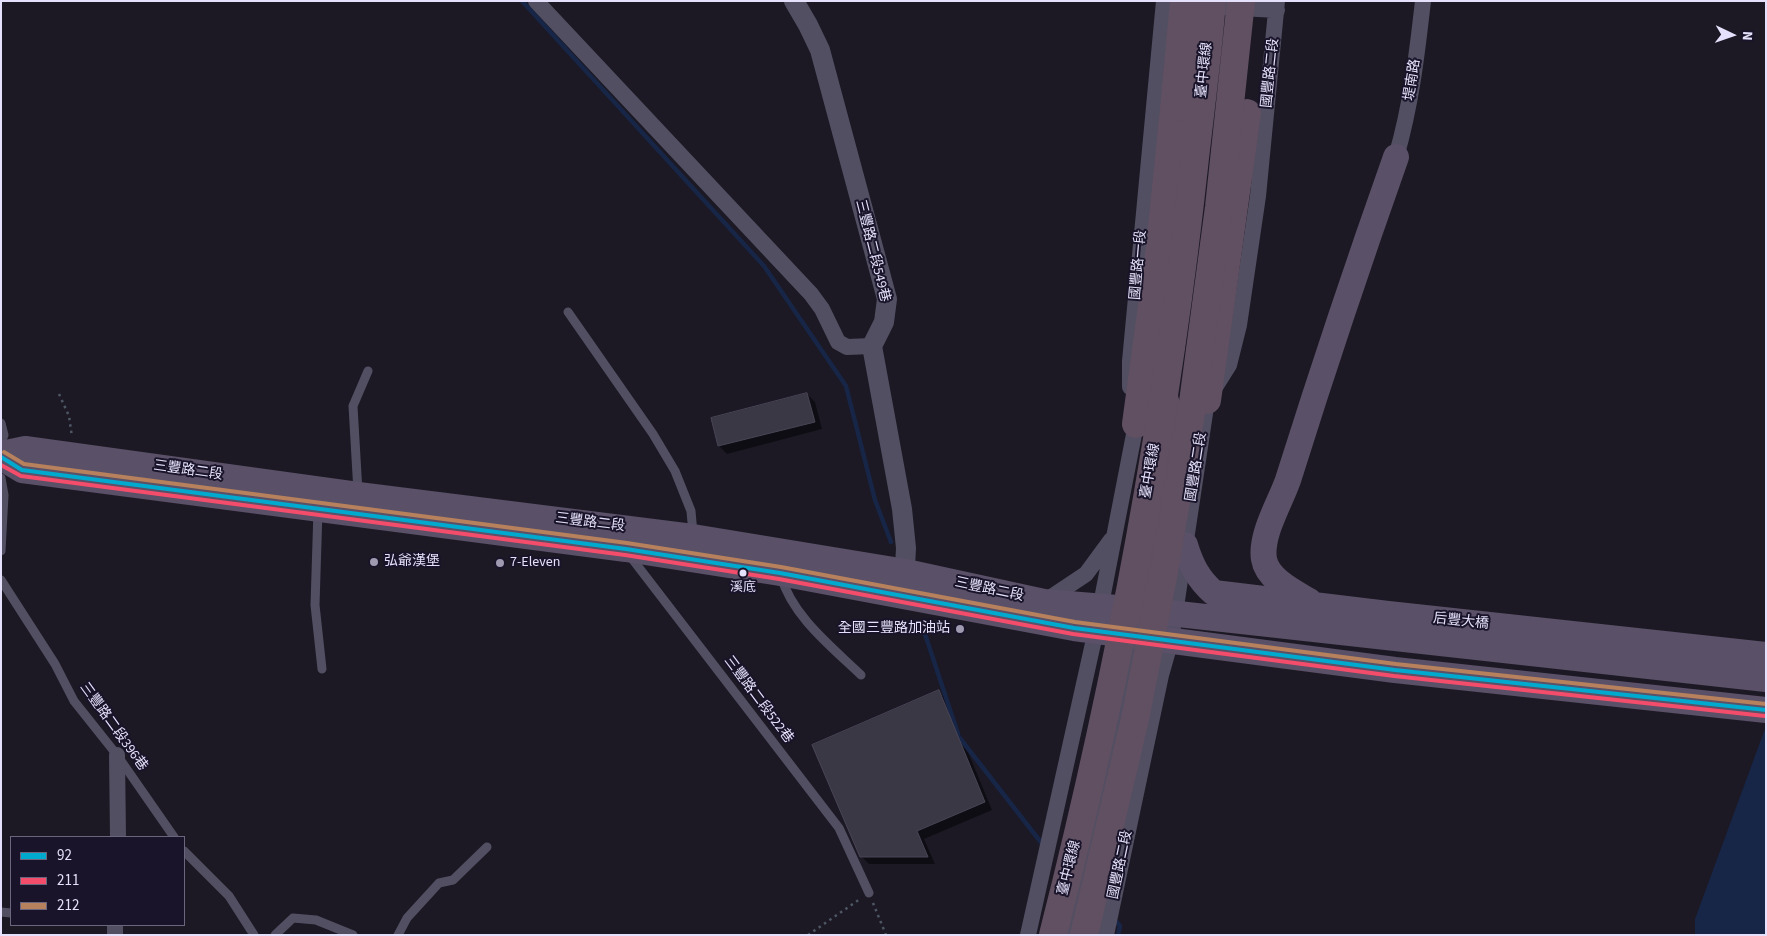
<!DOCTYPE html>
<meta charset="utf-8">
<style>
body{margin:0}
#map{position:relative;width:1767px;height:936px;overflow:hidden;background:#1c1924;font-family:"Source Sans 3",sans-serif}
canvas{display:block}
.frame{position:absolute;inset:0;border:2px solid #e5e0fb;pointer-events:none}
.legend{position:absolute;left:10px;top:836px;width:175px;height:90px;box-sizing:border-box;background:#191429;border:1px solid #6b667d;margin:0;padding:6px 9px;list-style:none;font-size:15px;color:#e5e0fb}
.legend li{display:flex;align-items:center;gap:10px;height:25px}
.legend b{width:25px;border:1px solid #6b667d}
.north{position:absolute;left:1707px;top:10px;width:50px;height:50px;-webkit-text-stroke:4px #191429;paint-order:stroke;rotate:93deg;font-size:14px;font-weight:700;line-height:20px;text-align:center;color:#e5e0fb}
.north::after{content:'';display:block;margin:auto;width:18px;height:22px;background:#e5e0fb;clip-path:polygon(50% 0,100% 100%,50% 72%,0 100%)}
</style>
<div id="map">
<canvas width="1767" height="936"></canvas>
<div class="frame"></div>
<ul class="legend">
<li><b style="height:6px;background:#00a9ce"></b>92</li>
<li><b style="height:6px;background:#f44d6c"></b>211</li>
<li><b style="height:6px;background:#b6815c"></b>212</li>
</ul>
<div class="north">N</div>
</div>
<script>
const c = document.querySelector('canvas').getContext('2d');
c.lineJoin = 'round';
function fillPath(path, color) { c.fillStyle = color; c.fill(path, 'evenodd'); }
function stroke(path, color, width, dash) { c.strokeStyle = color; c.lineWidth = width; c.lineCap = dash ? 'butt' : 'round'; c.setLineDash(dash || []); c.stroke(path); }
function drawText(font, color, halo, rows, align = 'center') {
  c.font = font + ' "Source Sans 3","Noto Sans TC",sans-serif'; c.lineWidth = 4; c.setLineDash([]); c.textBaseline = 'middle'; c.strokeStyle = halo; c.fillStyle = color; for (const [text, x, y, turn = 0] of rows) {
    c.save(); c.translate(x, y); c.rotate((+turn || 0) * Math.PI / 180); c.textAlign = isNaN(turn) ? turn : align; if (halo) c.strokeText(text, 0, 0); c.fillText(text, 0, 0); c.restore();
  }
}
fillPath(new Path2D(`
 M1766,726v209h-71v-16z`), '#172547');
fillPath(new Path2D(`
 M807,394l8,8 7,27 -95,25 -8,-8 -7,-27z
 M938,691l8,8 46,111 -68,29 11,25h-66l-8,-8z`), '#0007');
stroke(new Path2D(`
 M522,1l242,265 82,120 29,114 16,42
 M922,625l37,112 84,108
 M1114,919l6,7 -2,9`), '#172547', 4.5);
const building = new Path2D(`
 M807,393l8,29 -97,24 -7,-28z
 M939,690l46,112 -68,29 11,26h-68l-48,-112z`);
fillPath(building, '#3b3845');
stroke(building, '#494556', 1);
stroke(new Path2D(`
 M59,394l10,22 3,21
 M873,903l13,32
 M808,935l52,-36`), '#4d5663', 2.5, [2.5, 4]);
stroke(new Path2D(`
 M568,312l85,122 22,37 16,40 2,23
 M1,423l3,12 -3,8
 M1,478l3,17 -3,56
 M358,492l-5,-86 15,-35
 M318,510l-3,95 7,64
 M630,556l209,272 30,65
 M781,576c11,40 51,71 80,99
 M1,580l54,84 19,37 43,54 57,82
 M184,851l45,45 25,39
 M1,912l10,1
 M275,935l18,-17 23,2 37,15
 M398,935l9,-17 32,-35 14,-3 34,-33`), '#524f63', 9);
stroke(new Path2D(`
 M536,1l275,293 11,15 16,33 9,5 25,-1
 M1203,6l74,4
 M1396,157c15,-51 21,-103 27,-156
 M1130,387v-26l34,-360
 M1044,602l42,-28 25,-34
 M117,755l1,82
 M115,935v-10
 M1028,935l68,-305 40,-206 -1,-8
 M1068,935l52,-213 19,-95
 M1106,935l55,-260 10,-35 36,-240 22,-35 10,-40 19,-129 19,-195`), '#524f63', 16);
stroke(new Path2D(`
 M794,1l14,24 12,25 67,249 -3,23 -12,24 30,163 4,39 -2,37`), '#524f63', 20);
stroke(new Path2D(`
 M1,454l24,-5 333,46 335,42 213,35 138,30 98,8 624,69
 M1,457l21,13 604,79 154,24 294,55 321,42 371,40
 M1185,545c6,20 13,34 29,48l174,21 378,41
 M1309,601c-15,-9 -42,-22 -45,-42 -4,-24 16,-56 24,-79 34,-108 70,-216 108,-323`), '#5a5067', 26);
stroke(new Path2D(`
 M1207,400l40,-287
 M1136,424l24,-177 14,-138
 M1142,610l28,-163 2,-18 -7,-28`), '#605062', 28);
stroke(new Path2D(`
 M1174,109l10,-108
 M1053,935c65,-255 114,-515 142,-777 6,-52 13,-105 17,-157
 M1084,935l51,-216 29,-147 29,-170 26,-195 22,-206`), '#605062', 28);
stroke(new Path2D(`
 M1,457l21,13 604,79 154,24 294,55 321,42 371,40`), '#00a9ce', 4);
stroke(new Path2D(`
 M1,465l20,11 604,79 154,24 294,55 321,42 371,40`), '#f44d6c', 4);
stroke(new Path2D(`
 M4,452l20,12 603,79 154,24 294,55 321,42 370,40`), '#b6815c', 4);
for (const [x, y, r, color] of [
 [374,562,5,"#9f9ab0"],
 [500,563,5,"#9f9ab0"],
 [743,573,4.5,"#e5e0fb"],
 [960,629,5,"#9f9ab0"]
]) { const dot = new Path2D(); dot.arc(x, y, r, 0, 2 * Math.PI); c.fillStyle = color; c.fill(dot); stroke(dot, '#191429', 2); }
drawText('13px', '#e5e0fb', '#191429', [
 ["溪底",743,588]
]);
drawText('14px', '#e5e0fb', '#191429', [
 ["臺中環線",1205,70,-84],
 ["國豐路二段",1271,73,-84],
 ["堤南路",1413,80,-81],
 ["三豐路二段549巷",872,251,76],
 ["國豐路一段",1139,265,-85],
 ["國豐路二段",1197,467,-81],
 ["三豐路二段",188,471,8],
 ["臺中環線",1151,471,-80],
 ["三豐路二段",590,523,7],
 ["三豐路二段",989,590,12],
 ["后豐大橋",1461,622,6],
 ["三豐路二段522巷",758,700,53],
 ["三豐路二段396巷",113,727,54],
 ["國豐路二段",1121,865,-78],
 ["臺中環線",1070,868,-76]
]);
drawText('14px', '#e5e0fb', '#191429', [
 ["弘爺漢堡",384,562],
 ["7-Eleven",510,563],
 ["全國三豐路加油站",950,629,"right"]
], 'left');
</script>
